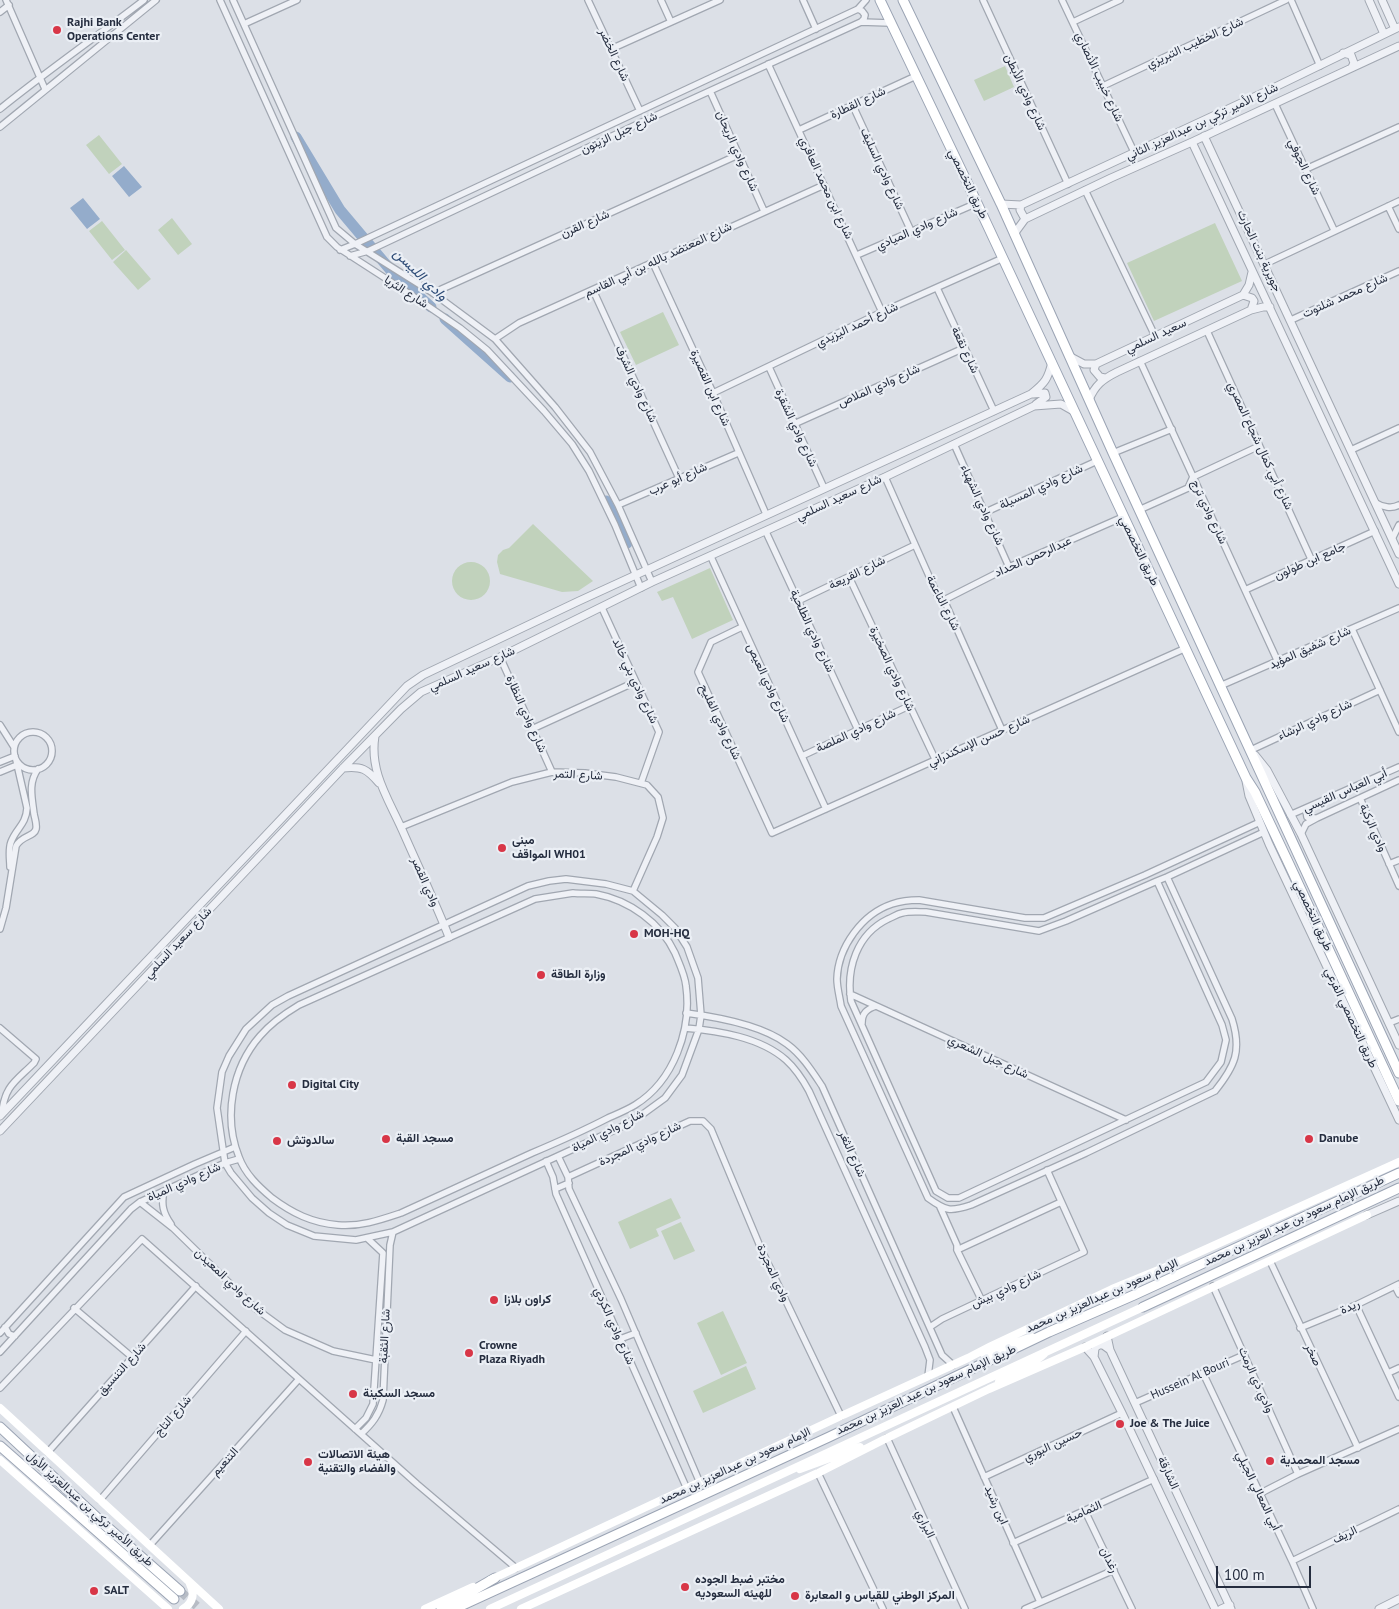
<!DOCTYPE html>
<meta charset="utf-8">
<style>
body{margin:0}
#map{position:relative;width:1399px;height:1609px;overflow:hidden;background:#dce0e7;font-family:"PT Sans",sans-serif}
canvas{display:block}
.scale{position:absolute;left:1216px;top:1566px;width:95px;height:22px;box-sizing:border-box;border:2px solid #252d3f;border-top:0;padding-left:6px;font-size:15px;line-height:18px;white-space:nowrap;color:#252d3f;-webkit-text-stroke:4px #ebeff5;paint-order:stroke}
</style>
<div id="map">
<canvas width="1399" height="1609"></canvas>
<div class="scale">100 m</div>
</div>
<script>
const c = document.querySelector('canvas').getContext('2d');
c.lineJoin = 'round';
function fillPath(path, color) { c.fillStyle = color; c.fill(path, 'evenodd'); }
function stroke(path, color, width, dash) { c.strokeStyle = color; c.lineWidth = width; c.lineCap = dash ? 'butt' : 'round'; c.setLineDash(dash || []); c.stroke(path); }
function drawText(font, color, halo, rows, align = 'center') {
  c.font = font + ' "PT Sans",Vazirmatn,sans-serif'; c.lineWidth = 4.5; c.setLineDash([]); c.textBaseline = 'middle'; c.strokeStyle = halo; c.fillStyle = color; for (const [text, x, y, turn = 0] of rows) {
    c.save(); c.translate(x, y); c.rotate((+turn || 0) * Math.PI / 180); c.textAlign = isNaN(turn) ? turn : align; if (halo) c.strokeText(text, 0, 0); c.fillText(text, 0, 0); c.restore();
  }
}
fillPath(new Path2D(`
 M1005,66l9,21 -30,14 -10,-21z
 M99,135l23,29 -13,10 -23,-29z
 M172,218l20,26 -14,11 -20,-25z
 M102,221l23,29 -13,10 -23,-29z
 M1215,223l27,58 -88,40 -27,-58z
 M126,250l25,29 -13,11 -25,-28z
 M663,312l16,33 -43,20 -16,-33z
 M533,524l60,57 -15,10 -16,1 -62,-18 -3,-12 1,-7 5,-5 6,-2z
 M452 581a19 19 0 1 1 38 0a19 19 0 1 1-38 0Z
 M710,568l23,52 -41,19 -19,-42 -11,4 -5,-9z
 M671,1198l10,20 -25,11 3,7 -29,13 -12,-27z
 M681,1222l14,29 -21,9 -13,-29z
 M723,1311l24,52 -26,12 -24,-52z
 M746,1366l10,23 -53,24 -10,-22z`), '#c1d2bc');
fillPath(new Path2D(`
 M124,166l18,21 -13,10 -17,-21z
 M83,198l17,21 -13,10 -17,-21z`), '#94accb');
stroke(new Path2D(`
 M296,137l44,73 53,63 38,34
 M445,319l65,58
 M606,501l21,42`), '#94accb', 11);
stroke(new Path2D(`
 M180,1591l20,18`), '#b7bcc5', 9, [9, 4.5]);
const minor = new Path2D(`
 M6,0l39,89
 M220,0l107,237 10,10 82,53 41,28 27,22 57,61 28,33 17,27 26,54 26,63
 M233,0l103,228 19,16 78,49 62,46 60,68 35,45 28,53 34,77
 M588,0l52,111
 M661,0l10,22
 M803,0l13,29
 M983,0l85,184
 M1062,0l73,154
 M1291,0l29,66
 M858,9l4,2 3,4 -1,4 -3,3
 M0,12l9,-7
 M1073,22l47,-22
 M244,24l53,-24
 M611,49l109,-49
 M768,64l114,248
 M1103,86l183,-86
 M710,91l54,120
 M1275,104l59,126
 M853,106l58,125
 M0,109c47,-38 96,-72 144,-109
 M0,127l156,-127
 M799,130l117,-54
 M1306,169l93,-42
 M1085,190l70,146
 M1388,206l11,23
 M340,250l15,-6 503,-235 8,-9
 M857,255l120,-52
 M350,256l18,-5 276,-130 217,-99 29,1
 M653,263l60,130 53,121
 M1265,264l134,-63
 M937,288l57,123
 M593,290l86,188
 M433,293l305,-138
 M1291,320l108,-49
 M1207,331l105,230
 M495,339l24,-16 305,-138
 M1140,361l138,301
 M769,367l55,121
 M713,393l169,-81 121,-54
 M794,424l170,-76
 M954,444l55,123
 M1351,450l48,-22
 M1113,453l59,-24
 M885,477l52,117 7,6 58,130
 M1376,503c6,4 16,6 23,2
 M618,505l120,-52
 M1139,510l49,-22 5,-11 66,-31
 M986,512l111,-51
 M766,532l92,198
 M1392,539l7,-14
 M711,557l115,252
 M849,577l87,184
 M1245,590l130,-59
 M944,600l65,-33 114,-50
 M798,601l117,-56
 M602,608l57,124 -18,51
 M742,627l-31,15 -13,30 74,161 414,-185
 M1352,629l47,103
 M500,657l52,115
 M1220,686l179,-78
 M0,725l14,22
 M532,729l103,-47
 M14 751a19 19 0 1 1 38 0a19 19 0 1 1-38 0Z
 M1251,750l129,-60
 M802,756l107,-50
 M0,762l15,-6
 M0,772l17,-7
 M1360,798l39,88
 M1310,807l-4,4 1,6 3,2 5,-1
 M1290,815l109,-48
 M401,827l111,-45 40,-10 33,1 31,4 31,8 11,12 5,21 -6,19 -24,54
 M1301,834l5,-10 11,-6 82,-38
 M1389,864l10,-4
 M10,867c0,-8 -2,-17 1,-25 5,-14 15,-17 16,-34l-11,-48
 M1167,877l65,142c10,32 3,47 -17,72l-129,62 -115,52c-21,7 -25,6 -43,-7l-87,-192c-1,-8 -4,-18 -4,-27 1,-32 25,-65 55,-75 9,-3 18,-4 27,-4l106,18h19l101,-43 115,-53
 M566,879l40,5 27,7 29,24 13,13 12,19 11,31 3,37 -2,14 -17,46 -17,23 -22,16 -22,13 -228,105 -37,8 -42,-4 -27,-11 -18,-12 -17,-15 -21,-25 -6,-10 -8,-55 5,-36 7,-16 17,-27 26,-24 16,-9 240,-110 21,-5z
 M1157,881l65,144 4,15 -5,22 -15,20 -247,116h-11l-12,-7 -85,-190c-5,-33 6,-67 37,-82 5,-2 9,-5 14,-6 8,-2 16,-1 24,-1l113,19 27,-10 91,-40 10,-4 97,-45
 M573,893c7,1 16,0 23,1 33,6 65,29 79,59 4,10 10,22 11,33 6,43 -12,95 -51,119 -8,5 -18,9 -27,13 -25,13 -50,24 -76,35 -44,20 -87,40 -131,60 -21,7 -41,14 -63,12 -26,-2 -46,-12 -66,-27 -13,-11 -27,-24 -33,-41 -16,-40 -7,-89 21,-121 11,-13 24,-22 39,-31l236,-106z
 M0,929l6,-21 10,-62c6,-11 18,-9 20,-17 1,-5 -1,-10 -2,-15 -2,-17 -6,-31 4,-45
 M850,994l276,126
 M686,1013c31,4 76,12 101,31 15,11 25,27 35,42l120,269 11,10
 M862,1023c0,-10 5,-14 14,-17
 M1389,1023l10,-4
 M0,1028l36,31 -2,4c-18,18 -30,23 -32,51
 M685,1028c34,3 75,9 101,32 10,9 17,20 23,31l116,256 5,13 -2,16
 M558,1156l10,21 1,12 52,110 79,184
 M546,1161l7,16 3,17 131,295
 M568,1177l122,-56h13l8,8 51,122 79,165
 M555,1189l14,-6
 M164,1191c-3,13 -1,22 7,33
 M140,1202l33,26 82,80 30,22 48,21 43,9
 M940,1207l17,38v5l25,51
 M957,1250l104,-48
 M1270,1261l88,187
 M1213,1286l85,188
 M1395,1286l4,8
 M1356,1305l43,92
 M74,1308l58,49
 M5,1327l4,7 6,2
 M930,1327l12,-8 142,-67 -37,-82
 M1300,1328l56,-23 43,-21
 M0,1333l124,-136 71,-33 40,-17
 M620,1339l16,-6
 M0,1352l131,-143 9,-7 85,-39 14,-4
 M1203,1373l89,188 21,48
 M1388,1373l11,-5
 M0,1388l142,-149 275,245 99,84
 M1135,1403l109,-48
 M953,1407l87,195
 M355,1429l11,-11 7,-14 10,-151 -16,-15
 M361,1434c11,-10 18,-19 22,-34l7,-155 3,-13
 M887,1438l78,171
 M48,1452l148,-166
 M818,1473l65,136
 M984,1477l138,-64
 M1259,1494l39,-20 101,-45
 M100,1500l146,-169
 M1085,1511l47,98
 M1013,1543l141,-64
 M150,1545l149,-166
 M1292,1561l107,-52
 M1025,1609l89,-39`);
const tertiary = new Path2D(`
 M1369,0l15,34
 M1382,0l13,29
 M1343,53l8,2 3,8 -2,4
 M1204,136l195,418
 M1192,142l207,442
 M1001,204l20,1 248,-115 130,-63
 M1021,205l-1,5 5,9
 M1014,234l11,-15 86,-41 81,-36 207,-96
 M1243,295l9,3 2,3 -3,9
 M1069,356l15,8h12l147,-69 6,-10 3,-13
 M1096,364l-2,6 6,7 5,1
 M1033,394l12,-1 1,4 -10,7
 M1089,400c6,-15 14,-21 28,-28l134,-62 12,-3h7
 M375,736c-6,37 15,65 29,98 15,34 31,68 45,103
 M1255,755l12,15 34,64 98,211
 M343,768c19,-2 24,1 36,15
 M1246,781l3,15 20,48 130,276
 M0,1116l407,-430 16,-11 156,-74 452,-207c14,-11 17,-15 21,-32
 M0,1131l343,-363 58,-59 20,-17 79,-35 152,-75 233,-105 149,-71 27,-2 14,8
 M1367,1215l32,-14
 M1107,1336l3,14 121,259
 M1085,1347l9,10 28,56 93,196
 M1094,1357l1,-9 4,-3h4l7,5
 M1221,1609l9,-4
 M1379,1609l20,-10`);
const primary = new Path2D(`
 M880,0l97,203 269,575 9,14 34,72 110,237
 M903,0l98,204 112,249 286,620
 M1143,1307l256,-119
 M0,1427l105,98 75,66
 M0,1446l174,153
 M441,1609l54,-31
 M454,1609l375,-172 220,-105 85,-37 265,-122`);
stroke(minor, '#a1a7b1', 8);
stroke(tertiary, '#a1a7b1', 9);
stroke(primary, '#9ba4b4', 11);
stroke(minor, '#eff1f6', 5.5);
stroke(tertiary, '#eff1f6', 7);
stroke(new Path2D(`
 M984,1354l48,-17
 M999,1382c14,-11 33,-16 45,-28
 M0,1408l219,201
 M0,1460l168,149
 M800,1469l60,-22
 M490,1580l351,-164 127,-58 23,-12 121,-57 61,-25 226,-102
 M183,1609c10,-6 12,-15 7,-25
 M425,1609l48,-22
 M490,1609l653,-302
 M521,1609l297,-136 69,-35 102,-49 96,-42 282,-132`), '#fff', 8);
stroke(primary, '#fff', 9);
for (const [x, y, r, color] of [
 [57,30,5,"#d83647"],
 [502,848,5,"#d83647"],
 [634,934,5,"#d83647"],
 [541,975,5,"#d83647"],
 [292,1085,5,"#d83647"],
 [386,1139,5,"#d83647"],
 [1309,1139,5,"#d83647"],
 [277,1141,5,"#d83647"],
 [494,1300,5,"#d83647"],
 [469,1353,5,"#d83647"],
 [353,1394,5,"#d83647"],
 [1120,1424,5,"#d83647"],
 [1270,1461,5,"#d83647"],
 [308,1462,5,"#d83647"],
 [685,1587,5,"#d83647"],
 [94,1591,5,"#d83647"],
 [795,1596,5,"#d83647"]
]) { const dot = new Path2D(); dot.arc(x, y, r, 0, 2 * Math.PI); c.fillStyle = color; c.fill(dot); stroke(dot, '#ebeff5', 2); }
drawText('bold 12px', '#252d3f', '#ebeff5', [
 ["Rajhi Bank",67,23],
 ["Operations Center",67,37],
 ["مبنى",512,841],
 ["المواقف WH01",512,855],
 ["MOH-HQ",644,934],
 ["وزارة الطاقة",551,975],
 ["Digital City",302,1085],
 ["مسجد القبة",396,1139],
 ["Danube",1319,1139],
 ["سالدوتش",287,1141],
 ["كراون بلازا",504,1300],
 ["Crowne",479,1346],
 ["Plaza Riyadh",479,1360],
 ["مسجد السكينة",363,1394],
 ["Joe & The Juice",1130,1424],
 ["هيئة الاتصالات",318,1455],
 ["والفضاء والتقنية",318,1469],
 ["مسجد المحمدية",1280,1461],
 ["مختبر ضبط الجوده",695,1580],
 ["للهيئه السعوديه",695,1594],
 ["SALT",104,1591],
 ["المركز الوطني للقياس و المعابرة",805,1596]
], 'left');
drawText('12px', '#252d3f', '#ebeff5', [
 ["شارع الخطيب التبريزي",1195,43,-25],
 ["شارع الخضر",614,55,65],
 ["شارع خبيب الأنصاري",1099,77,65],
 ["شارع وادي الأبطن",1025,92,65],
 ["شارع القطارة",858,103,-25],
 ["شارع الأمير تركي بن عبدالعزيز الثاني",1202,122,-25],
 ["شارع جبل الزيتون",619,133,-25],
 ["شارع وادي الريحان",737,151,66],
 ["شارع الجوفي",1304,167,65],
 ["شارع وادي السليف",882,169,65],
 ["طريق التخصصي",968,184,64],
 ["شارع ابن محمد العافري",826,188,65],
 ["شارع القرن",585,224,-24],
 ["شارع وادي الميادي",917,229,-24],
 ["جويرية بنت الحارث",1259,251,65],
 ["شارع المعتضد بالله بن أبي القاسم",658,260,-25],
 ["شارع الثريا",406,292,33],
 ["شارع محمد شلتوت",1345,296,-24],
 ["شارع أحمد اليزيدي",857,325,-25],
 ["سعيد السلمي",1156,336,-25],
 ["شارع نقعة",965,350,65],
 ["شارع وادي الشرف",636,384,65],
 ["شارع وادي الملاص",879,386,-24],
 ["شارع ابن القصيرة",710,388,66],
 ["شارع وادي الشقرة",796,428,65],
 ["شارع أبي كمال شجاع المصري",1260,446,65],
 ["شارع أبو عرب",678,479,-24],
 ["شارع وادي المسيلة",1041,487,-25],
 ["شارع سعيد السلمي",839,498,-25],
 ["شارع وادي الشهباء",982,505,65],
 ["شارع وادي ترج",1209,512,65],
 ["طريق التخصصي",1139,551,64],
 ["عبدالرحمن الحداد",1033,557,-24],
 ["جامع ابن طولون",1310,561,-24],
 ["شارع القريعة",857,573,-26],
 ["شارع الناعمة",943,603,63],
 ["شارع وادي الطلحية",812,631,65],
 ["شارع شفيق المؤيد",1310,648,-24],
 ["شارع سعيد السلمي",472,669,-24],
 ["شارع وادي الصخيرة",892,669,65],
 ["شارع وادي بني خالد",635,681,65],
 ["شارع وادي العيص",768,683,65],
 ["شارع وادي النظارة",526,714,66],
 ["شارع وادي الرشاء",1315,720,-25],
 ["شارع وادي الفليح",720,722,65],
 ["شارع وادي الملصة",856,731,-25],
 ["شارع حسن الإسكندراني",979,741,-24],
 ["شارع التمر",578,775,3],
 ["أبي العباس القيسي",1345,791,-24],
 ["وادي الركبة",1373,828,66],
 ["وادي القصر",425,882,66],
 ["طريق التخصصي",1313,916,65],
 ["شارع سعيد السلمي",178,943,-47],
 ["طريق التخصصي الفرعي",1351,1018,65],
 ["شارع جبل الشعري",988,1057,25],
 ["شارع وادي المياة",608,1131,-27],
 ["شارع وادي المجردة",640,1144,-25],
 ["شارع الثغر",852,1154,66],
 ["شارع وادي المياة",184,1182,-24],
 ["طريق الإمام سعود بن عبد العزيز بن محمد",1294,1221,-25],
 ["وادي المجردة",773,1273,65],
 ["شارع وادي المعيدن",230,1282,43],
 ["شارع وادي بيش",1006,1289,-25],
 ["الإمام سعود بن عبدالعزيز بن محمد",1102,1296,-24],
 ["ريدة",1350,1307,-24],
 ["شارع وادي الكردي",614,1326,66],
 ["شارع الثقبة",385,1336,-87],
 ["صخر",1313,1355,65],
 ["شارع التنسيق",122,1369,-48],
 ["Hussein Al Bouri",1190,1379,-24],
 ["وادي ذي الرمث",1256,1380,66],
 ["طريق الإمام سعود بن عبد العزيز بن محمد",926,1390,-25],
 ["شارع التاج",173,1416,-49],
 ["حسين البوري",1053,1445,-25],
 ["التنعيم",225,1462,-48],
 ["الإمام سعود بن عبدالعزيز بن محمد",735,1466,-25],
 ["الشارقة",1168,1473,65],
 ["أبي المعالي الجيلي",1258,1491,64],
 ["ابن رشيد",996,1505,66],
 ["طريق الأمير تركي بن عبدالعزيز الأول",90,1509,42],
 ["الثمامية",1084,1512,-24],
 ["البراري",925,1524,65],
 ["الريف",1345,1535,-26],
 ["رغدان",1109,1560,64]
]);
drawText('italic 14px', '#2c4a75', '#ebeff5', [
 ["وادي الليسن",420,275,44]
]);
</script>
